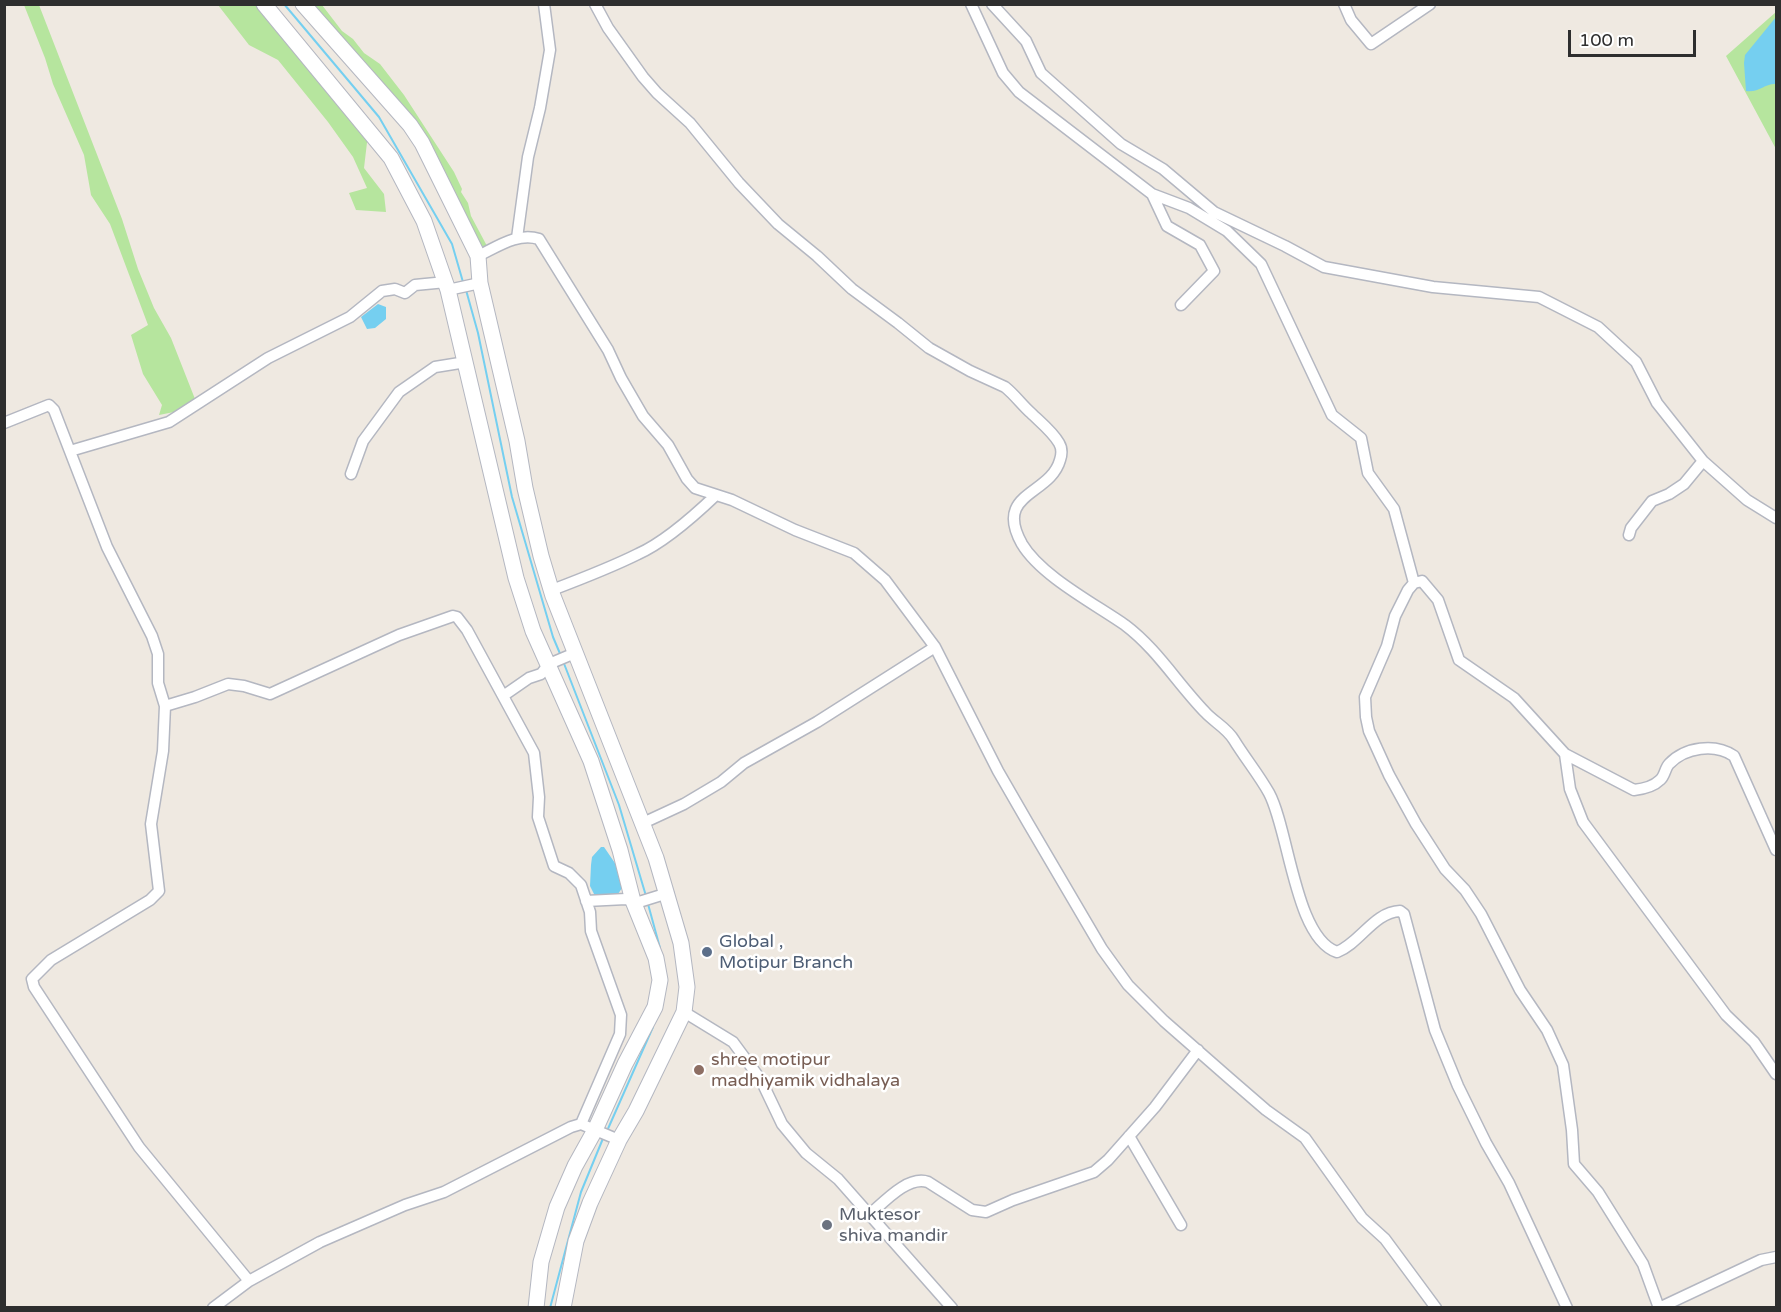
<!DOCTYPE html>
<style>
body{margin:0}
#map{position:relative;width:1781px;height:1312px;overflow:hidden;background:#efe9e1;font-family:"Varela Round",sans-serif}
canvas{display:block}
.frame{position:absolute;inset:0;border:6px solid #2e2e2e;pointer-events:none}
.scale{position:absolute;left:1568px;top:30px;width:128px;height:27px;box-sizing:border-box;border:3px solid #2e2e2e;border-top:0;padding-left:8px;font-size:18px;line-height:21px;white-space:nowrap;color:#2e2e2e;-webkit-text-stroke:4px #fff;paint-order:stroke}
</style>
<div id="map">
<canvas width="1781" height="1312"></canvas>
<div class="frame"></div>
<div class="scale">100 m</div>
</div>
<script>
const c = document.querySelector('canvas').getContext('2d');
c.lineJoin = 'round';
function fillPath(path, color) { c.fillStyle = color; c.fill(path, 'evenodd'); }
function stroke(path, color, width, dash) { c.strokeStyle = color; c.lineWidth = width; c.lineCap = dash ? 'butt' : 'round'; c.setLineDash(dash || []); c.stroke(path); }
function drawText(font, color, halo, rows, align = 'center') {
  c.font = font + ' "Varela Round",sans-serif'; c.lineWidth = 5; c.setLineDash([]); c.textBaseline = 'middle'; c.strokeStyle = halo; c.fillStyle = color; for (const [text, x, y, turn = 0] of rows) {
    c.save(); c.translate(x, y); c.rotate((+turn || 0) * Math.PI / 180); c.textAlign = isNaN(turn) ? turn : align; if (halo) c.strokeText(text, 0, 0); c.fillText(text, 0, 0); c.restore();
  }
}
fillPath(new Path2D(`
 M24,5h15l83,214 16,50 16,39 17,30 24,61 -21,13 -15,3 3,-10 -19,-31 -12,-39 17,-10 -38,-101 -19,-29 -7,-40 -31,-71 -8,-26z
 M218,5h41l109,129 -4,34 20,26 2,18 -30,-2 -7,-17 18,-5 -14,-31 -25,-35 -50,-62 -29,-15z
 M307,5h15l20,26 11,8 11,14 16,11 24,31 50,77 8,17 -1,3 7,11 3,13 16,30 -11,2 -23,-58z
 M1776,12v137l-50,-93z`), '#b6e59e');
fillPath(new Path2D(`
 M1776,17v67c-11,-1 -17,9 -30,7l-2,-28 1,-8z
 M378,304l8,3v12l-11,9 -8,1 -6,-12z
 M601,847h3l15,22 3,19 -4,6 -5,2 -15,1 -4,-3 -4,-8 1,-21 1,-8z`), '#75cff0');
stroke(new Path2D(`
 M284,4l95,113 73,127 11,38
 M466,290l12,43 34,164 41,140 8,19
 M563,661l56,144 27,91
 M648,904l12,44
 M607,1131l46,-104
 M550,1308l31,-116 23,-56`), '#75cff0', 2);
const street = new Path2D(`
 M595,4l13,24 35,49 14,16 33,30 49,60 39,41 39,32 35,33 46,34 31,25 41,23 35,16c10,8 17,18 26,26 9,9 21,18 28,30 3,5 3,11 1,17 -10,36 -67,32 -38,84 19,32 73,60 103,81 32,24 52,58 80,87 9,10 22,16 29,28 11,18 25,35 35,53 20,37 26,145 68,159 23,-9 37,-40 63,-41l4,3 31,116 23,56 28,57 23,40 58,125
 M971,4l32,69 16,19 133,102 37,14 38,23 34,33 71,151 29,23 7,35 26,36 20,74 8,-2 16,19 21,60 55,38 51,56 5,35 13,33 143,193 28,27 22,32
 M992,4l34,37 15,32 80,71 42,25 51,43 71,34 39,21 109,20 106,10 59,30 38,35 21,41 46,58 44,39 29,18
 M1344,4l7,16 20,24 59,-40
 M1152,194l15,32 33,19 14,26 -33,34
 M517,238l11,-81 12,-49 10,-58 -6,-46
 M478,256c19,-9 40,-24 61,-17l69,111 13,28 22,38 25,29 19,34 8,9 37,12 63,30 59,23 31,27 50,67 63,124 30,52 74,126 26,36 36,36 65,57 37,32 39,28 57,80 23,21 51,69
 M448,290l32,-7
 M4,423l45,-18 5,5 53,137 45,89 6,18v29l7,23 -2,45 -12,73 8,67 -9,9 -99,60 -19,19 2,8 105,160 110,134
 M70,451l99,-29 99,-64 82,-41 32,-26 13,-2 10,4 10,-8 31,-3
 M351,474l12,-33 36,-49 36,-25 31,-5
 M1629,535l2,-7 21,-27 17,-7 15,-10 19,-23
 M1414,583l-6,7 -13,26 -8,30 -22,51 1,20 3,14 20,44 27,49 29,45 20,21 16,24 39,76 27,40 16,35 9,65 2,34 24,28 45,72 16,44
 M552,590c29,-11 58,-22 86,-36 27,-12 57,-39 78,-59
 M503,696l26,-18 12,-4 8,-10 26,-11
 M165,706l30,-9 33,-13 16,2 26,8 129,-59 54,-19 4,1 10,13 67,123 5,44 -1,20 16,49 15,7 12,12 9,27 1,19 30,84 -1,19 -39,90
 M1565,754l69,36c9,-1 20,-4 26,-10 5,-4 5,-12 9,-16 16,-17 46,-21 65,-8l42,94
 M643,823l41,-19 37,-22 23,-19 73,-41 118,-75
 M586,901l40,-2 13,3 29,-9
 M684,1012l49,30 28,38 21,44 24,29 32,26 114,129
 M1129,1136l52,89
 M869,1215c15,-13 39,-40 59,-33l44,28 14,2 27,-12 81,-28 14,-12 47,-53 43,-57
 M213,1308l36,-27 71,-39 85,-37 39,-13 127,-65 10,-3 38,16
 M1659,1308l102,-48 15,-3`);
const secondary = new Path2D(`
 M264,4l127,154 33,63 24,69 68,288 17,53 58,130 29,89 13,51 23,57 4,22 -5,27 -30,57 -30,66 -20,36 -18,41 -16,55 -5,46
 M303,4l107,121 12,18 56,113 2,27 37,158 8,47 16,68 12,40 103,262 25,85 6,44 -3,25 -48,99 -17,29 -29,63 -14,38 -13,67`);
stroke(street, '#b4b7c1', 13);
stroke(secondary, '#b4b7c1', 17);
stroke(street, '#fff', 10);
stroke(secondary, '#fff', 15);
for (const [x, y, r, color] of [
 [707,952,6,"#5c6f8a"],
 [699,1070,6,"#8d6e63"],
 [827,1225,6,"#6b7280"]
]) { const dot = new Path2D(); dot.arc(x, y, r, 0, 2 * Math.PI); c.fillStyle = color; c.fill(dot); stroke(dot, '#fff', 2); }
drawText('18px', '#4e5e75', '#fff', [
 ["Global ,",719,942],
 ["Motipur Branch",719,963]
], 'left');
drawText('18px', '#785e54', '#fff', [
 ["shree motipur",711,1060],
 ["madhiyamik vidhalaya",711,1081]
], 'left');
drawText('18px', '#5b616d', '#fff', [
 ["Muktesor",839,1215],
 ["shiva mandir",839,1236]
], 'left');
</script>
